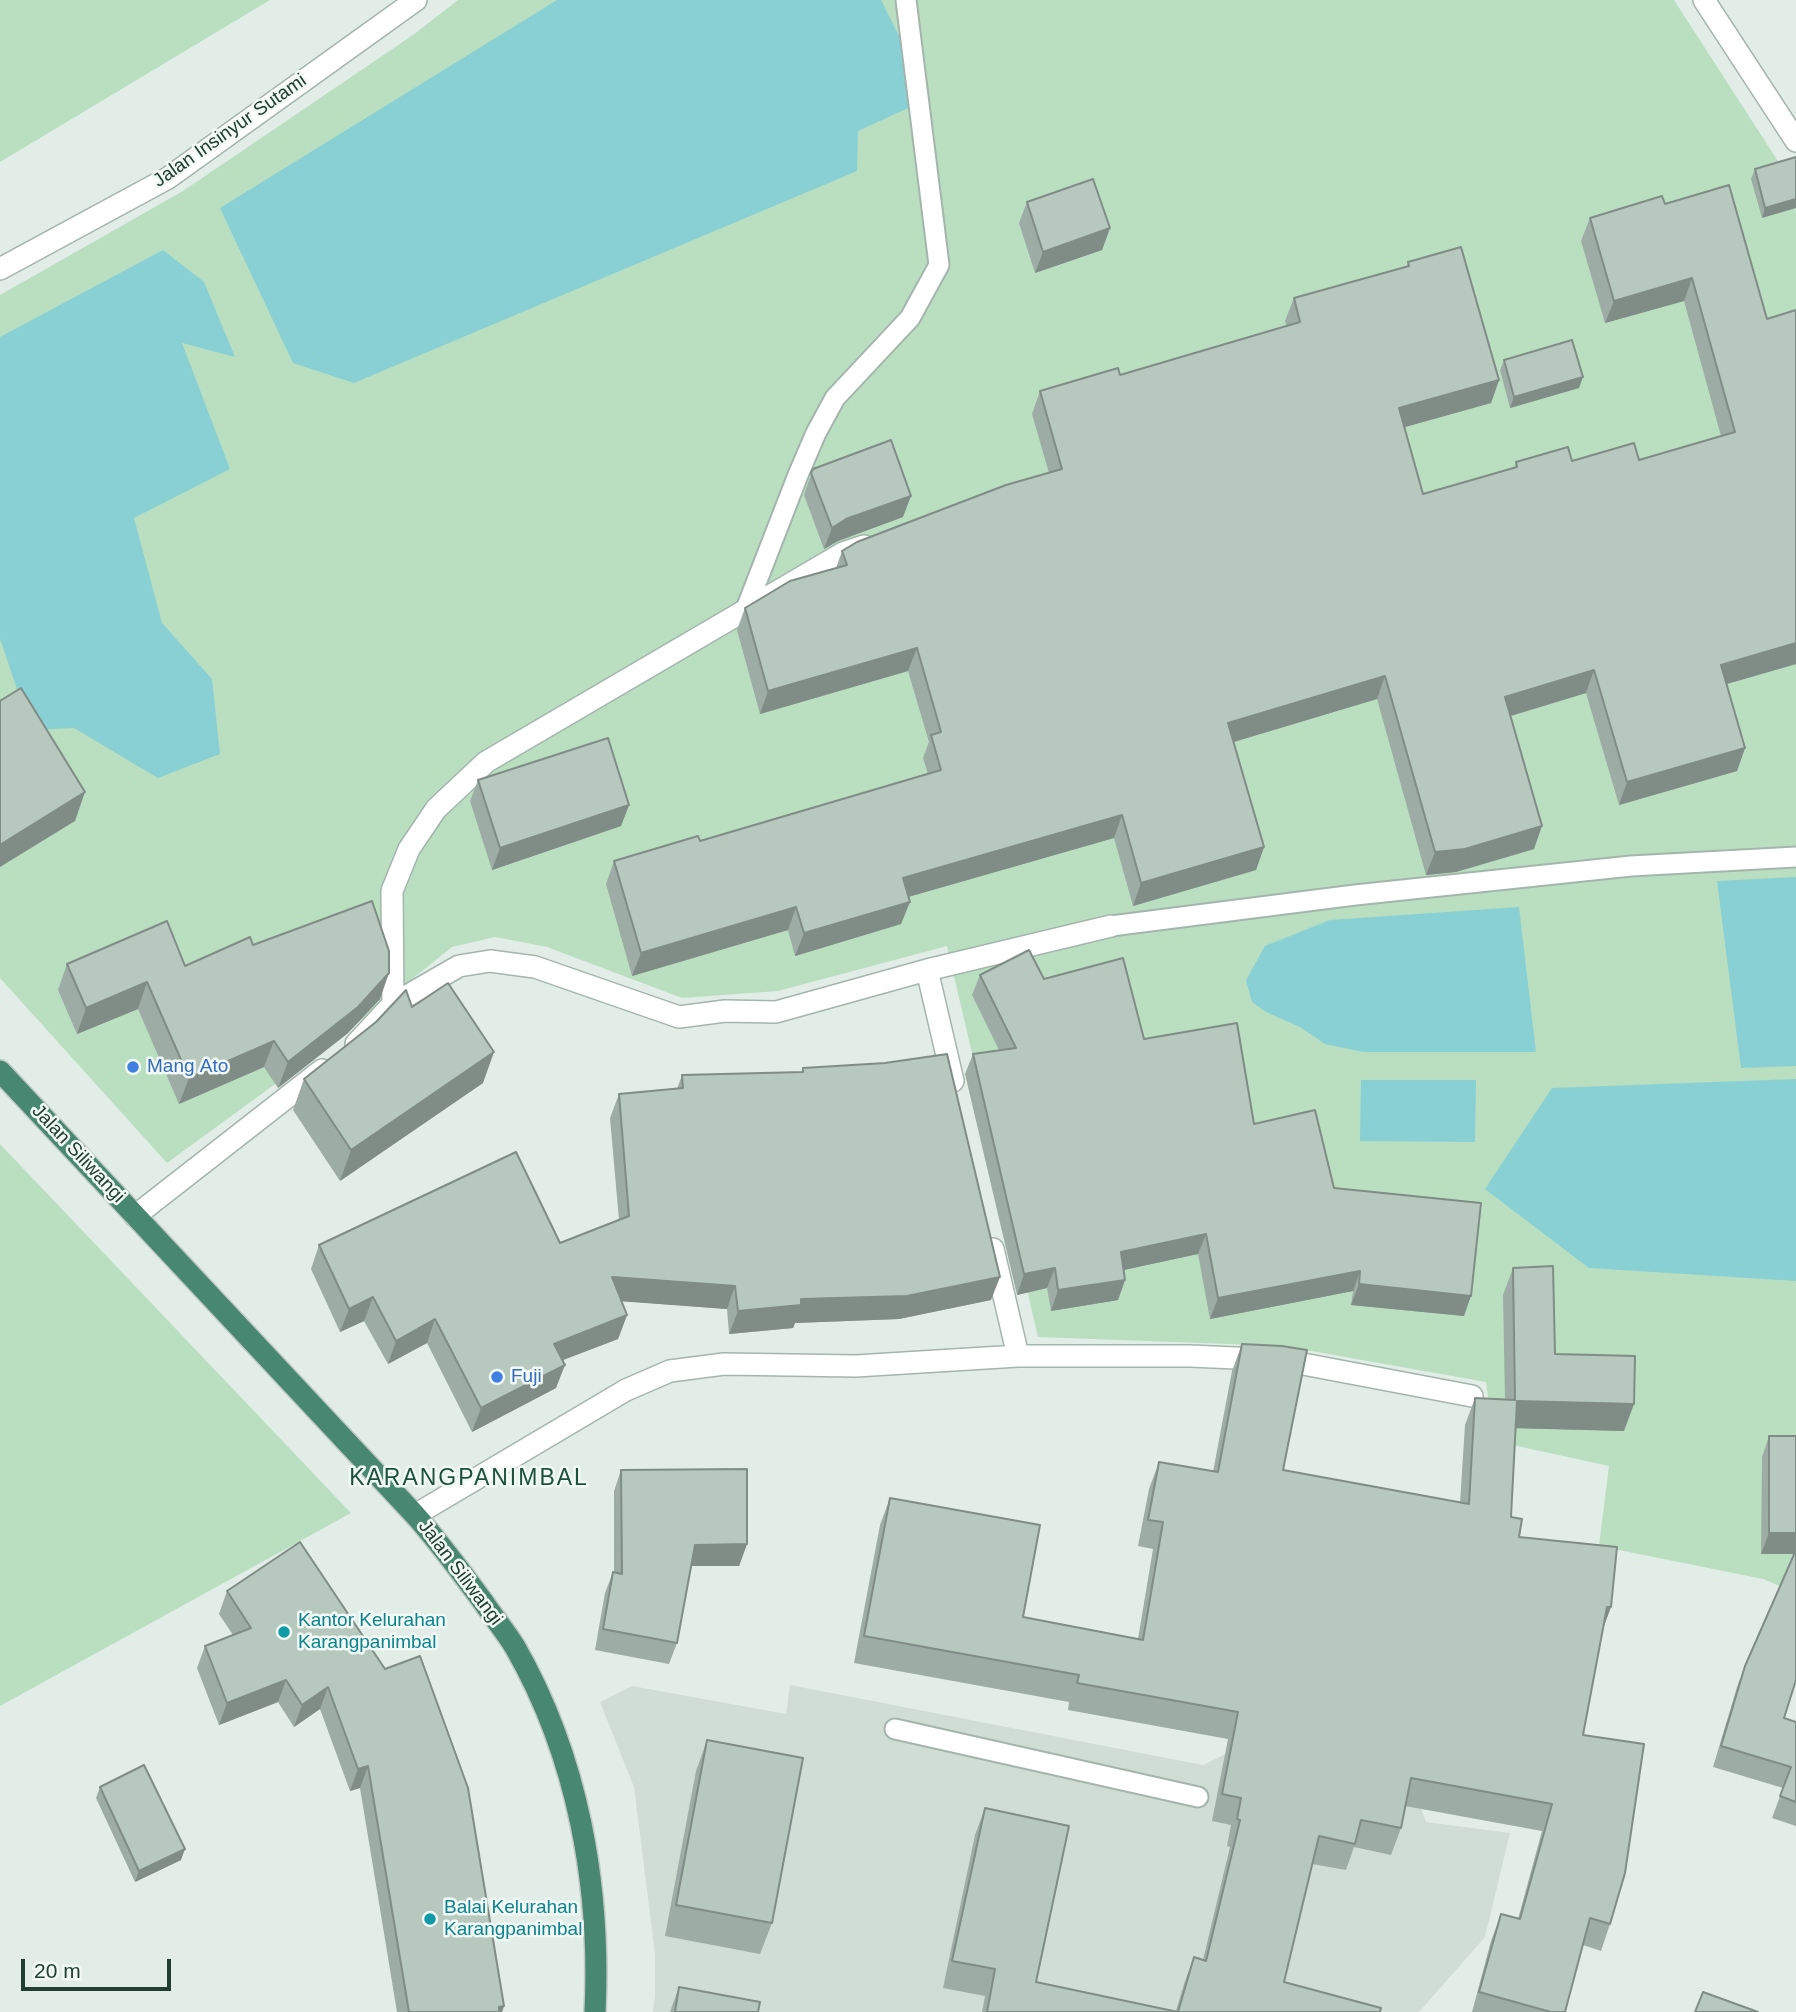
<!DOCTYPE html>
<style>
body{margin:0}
#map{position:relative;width:1796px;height:2012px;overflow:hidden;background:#e2ede7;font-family:Helvetica,sans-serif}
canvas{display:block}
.scale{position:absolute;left:21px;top:1959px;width:150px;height:32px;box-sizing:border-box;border:4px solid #213e33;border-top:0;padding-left:9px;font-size:21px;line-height:24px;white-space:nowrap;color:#213e33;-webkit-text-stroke:5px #f2f9f5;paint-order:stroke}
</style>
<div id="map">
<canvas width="1796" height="2012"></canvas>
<div class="scale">20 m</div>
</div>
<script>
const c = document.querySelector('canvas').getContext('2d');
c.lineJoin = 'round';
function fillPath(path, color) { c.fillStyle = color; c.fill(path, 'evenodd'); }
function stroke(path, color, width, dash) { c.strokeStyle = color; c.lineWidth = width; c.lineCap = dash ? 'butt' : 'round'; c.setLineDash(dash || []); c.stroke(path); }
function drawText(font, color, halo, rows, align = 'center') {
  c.font = font + ' Helvetica,sans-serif'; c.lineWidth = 5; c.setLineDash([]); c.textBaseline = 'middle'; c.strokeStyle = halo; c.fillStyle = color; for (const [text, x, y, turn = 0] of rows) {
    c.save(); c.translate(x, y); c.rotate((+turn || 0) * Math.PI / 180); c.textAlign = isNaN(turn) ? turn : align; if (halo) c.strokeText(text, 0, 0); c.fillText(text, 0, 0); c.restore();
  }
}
fillPath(new Path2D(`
 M790,1685l413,80 29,-14 180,33 14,38 84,11 -25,104 -66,75h-766l2,-16v-42l-21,-167 -34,-85 32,-16 154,28z`), '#d0ddd5');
fillPath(new Path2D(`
 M0,0h270l-270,162z
 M458,0h1216l122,189v1404l-33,-14 -164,-33 10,-80 -115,-25 -8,-59 -203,-36 -245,-9 -91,-391 -169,45 -96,7 -135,-51 -52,-10 -43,10 -107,86 -178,130 -167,-185v-683l183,-104 230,-156z
 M0,1144l351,369 -351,193z`), '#badfc0');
fillPath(new Path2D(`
 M557,0h324l49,98 -72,33 -1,40 -503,212 -61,-20 -73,-155z
 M163,250l41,32 31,75 -53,-14 48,126 -96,49 28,105 50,56 8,75 -62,24 -84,-50 -43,2 -31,-91v-302z
 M1796,877v189l-55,2 -24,-187z
 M1519,907l17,145h-173l-38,-8 -25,-17 -34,-15 -14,-10 -6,-22 19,-34 65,-26z
 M1796,1079v202l-207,-13 -104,-79 67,-101z
 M1361,1080h115l-1,62 -115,-1z`), '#88d0d4');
const service = new Path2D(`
 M746,609l52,-134 18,-42 19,-35 75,-80 29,-53 -33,-265
 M1111,926l244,-31 276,-29 165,-9
 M895,1729l303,68`);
const minor = new Path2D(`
 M1704,0l92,141
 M0,269l168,-91 248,-178
 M927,970l26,111
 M393,1004l-1,-113 17,-42 27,-40 50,-47 357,-209 21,-7
 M356,1044l37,-40 66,-38 31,-5 45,6 144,50 46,-6 51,1 151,-42 184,-44
 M135,1216l187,-146
 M993,1249l25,107
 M415,1515l211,-125 44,-19 54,-7 132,2 162,-10h172l92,4 190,36`);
const trunk = new Path2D(`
 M0,1071l415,444c25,28 47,58 69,88 10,15 22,29 31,44 63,110 86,239 80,365`);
stroke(service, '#a4b5ad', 23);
stroke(minor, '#a4b5ad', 24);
stroke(trunk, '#c1c9c6', 24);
stroke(service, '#fff', 19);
stroke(minor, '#fff', 21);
stroke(trunk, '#488872', 21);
fillPath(new Path2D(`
 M1796,157l-34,61 -11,-39 4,-10z
 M1027,202l83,26 -8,22 -67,23 -16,-50z
 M1665,204l102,115 29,-9v354l-70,20 19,64 -8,23 -118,34 -33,-112 -75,23 23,133 -78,23 -30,3 -49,-176 -143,43 30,105 -8,23 -123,36 -19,-68 -206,59 -7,27 -106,32 -7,-26 -156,46 -26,-92 8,-23 86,-20 228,-67 -5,-16 6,-16 -21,-71 -148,43 -23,-84 8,-22 91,-40 6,-17 207,-78 -17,-59 8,-23 80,-16 167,-49 -2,-5 9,-23 113,-32 1,-4 91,118 -8,23 -87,24 19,67 91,-25 2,-7 123,-2 82,-24 -37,-135 -79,22 -24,-82 9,-23z
 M1504,360l75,28 -69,20 -10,-38z
 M813,469l90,48 -65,24 -14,8 -20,-54z
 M478,780l151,25 -8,21 -129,44 -22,-69z
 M253,945l127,54 -32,34 -70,55 -14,-21 -85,37 -41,-95 -61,25 -19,-44 9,-26 118,2z
 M980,975l64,4 100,60 190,149 130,128 -113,-11 2,-14 -143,28 -12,-65 -74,16 1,10 -7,20 -67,11 -4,-23 -30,7 -52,-221 8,-20 26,-4 -27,-55z
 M412,1007l71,76 -143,98 -47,-71 11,-31z
 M803,1068l188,232 -92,19 -104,4 -2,5 -64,6 -2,-25 -105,-8 5,14 -9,24 -56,21 -6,28 -84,44 -45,-89 -39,21 -24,-43 -24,11 -29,-63 8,-24 241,-2 59,-23 -9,-102 9,-24 58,-5 5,-14 119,-3z
 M1513,1268l42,86 69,77 -108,-3 -5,89 8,20 92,70 -8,21 -20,107 27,189 -9,27 -18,-6 -18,67h-93l19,-71 10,-27 17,5 24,-88 -137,-25 -4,22 -10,27 -37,-8 -8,23 -34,-6 -28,118 96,30h-398l3,-16 -42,-8 32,-153 10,-27 51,174 140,29 8,-27 10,-27 9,3 27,-113 -3,-1 4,-21 -19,-4 16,-82 -160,-29 1,-8 -215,-39 26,-138 10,-27 133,119 115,22 15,-90 -15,-3 11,-57 10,-27 54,10 19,-101 10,-27 41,126 177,33 5,-78 10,-27 30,1 -2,-104z
 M1769,1436h27v244l-12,38 12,4v104l-24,-8 11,-30 -70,-21 24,-80 8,-21 49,-112h-33l1,-97z
 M621,1470l126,74 -8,22h-48l-14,77 -8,21 -74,-14 10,-57 8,-21h1v-81z
 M300,1542l204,464 -2,6h-105l-37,-224 -10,3 -30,-82 -26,18 -16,-25 -59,23 -22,-57 8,-22 28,-11 -14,-21 8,-23z
 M707,1740l65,183 -12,31 -95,-18 31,-165z
 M100,1787l81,73 -46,22 -39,-84z
 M679,1987l-4,25h-5z`), '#9daca4');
fillPath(new Path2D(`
 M1796,199v9l-34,10 3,-10z
 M1110,228l-8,22 -67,23 8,-21z
 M1692,278l-8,23 -79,22 9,-22z
 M1583,377l-4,11 -69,20 4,-11z
 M1499,380l-8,23 -100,28 8,-23z
 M911,496l-8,21 -65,24 -14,8 8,-21 14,-9z
 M1796,643v21l-83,24 8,-23z
 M917,648l-9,23 -148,43 8,-23z
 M1594,670l-8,23 -89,27 8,-23z
 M1385,676l-8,23 -157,47 8,-23z
 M1745,748l-8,23 -118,34 8,-23z
 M85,792l-10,29 -75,46v-22z
 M629,805l-8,21 -129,44 8,-22z
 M1122,815l-8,23 -220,63 9,-23z
 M1542,826l-8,23 -78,23 -30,3 9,-23z
 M1264,847l-8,23 -123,36 8,-23z
 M910,902l-9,22 -106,32 9,-23z
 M796,907l-8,23 -156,46 9,-23z
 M389,973l-9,26 -32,34 -70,55 10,-26z
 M147,982l-9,27 -61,25 9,-26z
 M274,1041l-10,26 -85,37 10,-26z
 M494,1052l-11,31 -143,98 11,-31z
 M1206,1234l-8,20 -84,18 7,-20z
 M1055,1268l-8,20 -30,7 7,-21z
 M1360,1271l-7,20 -143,28 8,-21z
 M612,1277l123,9 -8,23 -123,-9z
 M1000,1277l-9,23 -92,19 -104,4 -2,5 -64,6 9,-23 63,-12z
 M1125,1280l-7,20 -67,11 7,-21z
 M1359,1284l112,12 -7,20 -113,-11z
 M373,1297l-9,24 -24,11 9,-23z
 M627,1315l-9,24 -73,28 9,-23z
 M435,1319l-8,24 -39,21 8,-23z
 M565,1365l-9,23 -84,44 9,-24z
 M1517,1401l117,3 -10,27 -116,-3z
 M1769,1533h27v21h-35z
 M747,1544l-8,22h-52l8,-21z
 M1607,1607h4l-10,27z
 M286,1680l-8,22 -59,23 8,-22z
 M328,1687l-8,22 -26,18 8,-22z
 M368,1766l-8,22 -10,3 8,-22z
 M185,1849l-4,11 -46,22 4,-11z
 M504,2006l-2,6h-5l2,-5z`), '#808c86');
const building = new Path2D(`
 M1796,157v42l-31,9 -10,-39z
 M1093,179l17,49 -67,24 -16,-50z
 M1729,185l38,134 29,-9v333l-75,22 24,83 -118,34 -33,-112 -89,27 37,129 -77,23 -30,3 -50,-176 -157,47 36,124 -123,36 -19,-68 -219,63 7,24 -106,31 -8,-26 -155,46 -27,-92 84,-25 2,5 241,-71 -10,-35 10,-3 -24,-84 -149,43 -23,-83 45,-27 57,-16 -5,-14 15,-9 149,-57 56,-16 -22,-78 78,-23 2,7 180,-53 -6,-24 115,-32 -1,-4 53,-15 38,133 -100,28 24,86 94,-27 -1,-5 52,-15 4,14 62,-18 5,17 96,-28 -43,-154 -78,23 -24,-83 72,-22 3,8z
 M1572,340l11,37 -69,20 -10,-37z
 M891,440l20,56 -65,23 -14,9 -21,-55 2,-4z
 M21,688l64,104 -85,53v-144z
 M608,738l21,67 -129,43 -22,-68z
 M372,901l17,50v22l-31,34 -70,55 -14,-21 -85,37 -42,-96 -61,26 -19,-44 100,-43 18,45 65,-29 3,8z
 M1029,950l15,29 79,-21 21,81 93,-16 17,101 61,-14 19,78 147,15 -10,93 -112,-12 1,-13 -142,27 -12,-64 -85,18 4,28 -67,10 -3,-22 -31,6 -51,-220 43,-6 -36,-73z
 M448,983l46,69 -143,98 -47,-71 72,-57 30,-32 6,17z
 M947,1054l53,223 -93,19 -106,3v6l-63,6 -3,-25 -123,-9 15,38 -73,29 11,21 -84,43 -46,-89 -39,22 -23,-44 -24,12 -30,-64 197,-93 44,91 69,-27 -10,-122 64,-6 -1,-13 121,-3v-4l82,-5z
 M1553,1266l2,88 80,2 -1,48 -117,-3 -6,116 11,2 -3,18 98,10 -6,60h-4l-24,128 61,9 -19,129 -15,51 -20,-6 -25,94h-14l-72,-20 22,-78 19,5 32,-115 -141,-26 -10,50 -40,-8 -6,24 -36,-8 -35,146 97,26 -1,4h-393l8,-43 -43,-8 33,-153 84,18 -33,156 142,30 16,-55 12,4 34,-141 -3,-1 4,-21 -19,-4 16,-82 -161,-29 2,-8 -215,-39 26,-138 150,27 -17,92 120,23 20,-118 -15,-2 11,-58 59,10 24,-128 40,2 25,4 -24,120 186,34 6,-106 40,2 -2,-132z
 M1769,1436h27v97h-27z
 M747,1469v75l-52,1 -18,98 -74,-14 10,-57 9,2 -1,-104z
 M300,1542l85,127 35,-13 48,132 36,218 -5,1v5h-90l-41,-246 -10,3 -30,-82 -26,18 -16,-25 -59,23 -22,-57 46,-18 -24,-37z
 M1796,1550v130l-12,38 12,4v80l-16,-6 11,-29 -70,-21 24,-80z
 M707,1740l96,18 -31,165 -96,-18z
 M144,1765l41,84 -46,22 -39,-84z
 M679,1987l81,15 -2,10h-83z
 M1703,1992l55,20h-63z`);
fillPath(building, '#b7c8bf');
stroke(building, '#808c86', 2);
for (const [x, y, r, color] of [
 [133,1067,7,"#3f7fe0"],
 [497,1377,7,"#3f7fe0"],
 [284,1632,7,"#0f9aa8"],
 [430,1919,7,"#0f9aa8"]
]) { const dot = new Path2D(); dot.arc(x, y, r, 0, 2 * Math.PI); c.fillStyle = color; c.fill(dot); stroke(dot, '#f2f9f5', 2.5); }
drawText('19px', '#213e33', '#f2f9f5', [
 ["Jalan Insinyur Sutami",230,131,-35],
 ["Jalan Siliwangi",78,1154,47],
 ["Jalan Siliwangi",460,1573,53]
]);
drawText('19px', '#366cbe', '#f2f9f5', [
 ["Mang Ato",147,1067],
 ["Fuji",511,1377]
], 'left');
drawText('19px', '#0d838f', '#f2f9f5', [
 ["Kantor Kelurahan",298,1621],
 ["Karangpanimbal",298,1643],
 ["Balai Kelurahan",444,1908],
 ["Karangpanimbal",444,1930]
], 'left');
c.letterSpacing = '2px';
drawText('23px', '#1c513f', '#f2f9f5', [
 ["KARANGPANIMBAL",469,1479]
]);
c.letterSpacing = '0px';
</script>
